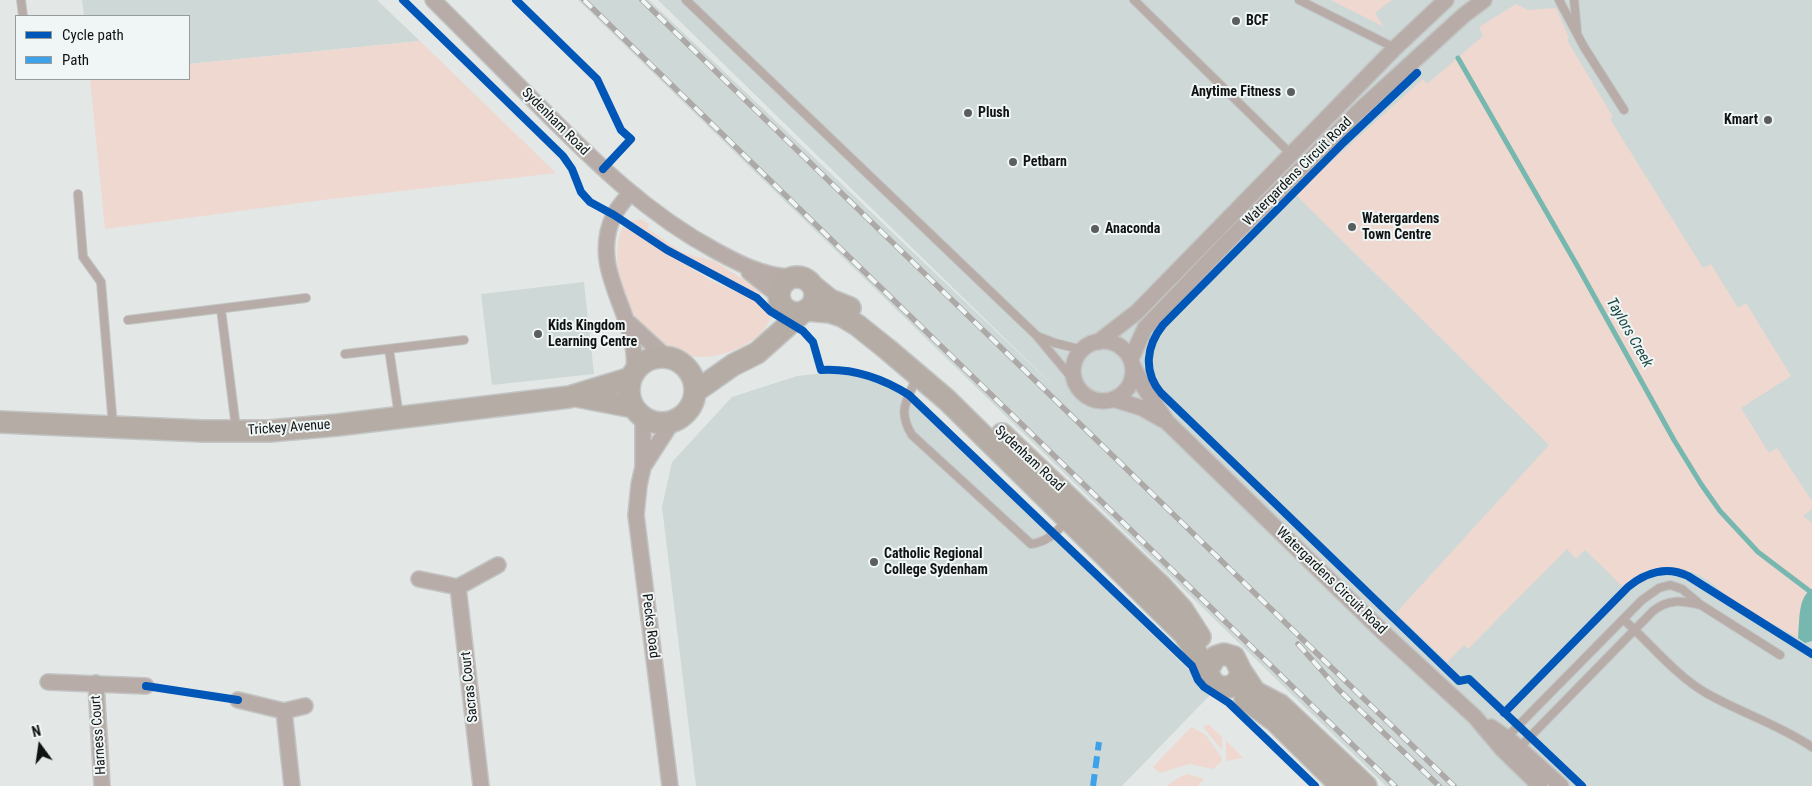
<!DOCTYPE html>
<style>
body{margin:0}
#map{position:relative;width:1812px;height:786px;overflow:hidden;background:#e3e8e7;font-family:"Roboto Condensed",sans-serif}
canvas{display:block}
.legend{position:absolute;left:15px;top:15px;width:175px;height:65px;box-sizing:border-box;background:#eff6f5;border:1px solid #969b9b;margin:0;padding:6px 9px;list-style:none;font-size:15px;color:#111313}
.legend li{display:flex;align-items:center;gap:10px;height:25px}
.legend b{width:25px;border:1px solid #969b9b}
.north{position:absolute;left:15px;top:721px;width:50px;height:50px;-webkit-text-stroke:4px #eff6f5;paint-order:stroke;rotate:346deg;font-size:14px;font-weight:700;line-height:20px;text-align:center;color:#111313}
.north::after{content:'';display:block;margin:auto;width:18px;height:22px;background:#111313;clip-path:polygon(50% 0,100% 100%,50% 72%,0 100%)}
</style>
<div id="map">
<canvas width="1812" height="786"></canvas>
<ul class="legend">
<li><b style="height:6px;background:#0057b8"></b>Cycle path</li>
<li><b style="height:6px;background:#3da2ea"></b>Path</li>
</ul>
<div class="north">N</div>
</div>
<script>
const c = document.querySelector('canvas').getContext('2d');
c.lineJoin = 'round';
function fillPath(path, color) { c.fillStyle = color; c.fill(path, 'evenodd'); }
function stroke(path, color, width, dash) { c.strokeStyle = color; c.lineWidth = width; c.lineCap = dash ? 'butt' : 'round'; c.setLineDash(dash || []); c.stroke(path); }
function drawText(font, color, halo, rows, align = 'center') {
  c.font = font + ' "Roboto Condensed",sans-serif'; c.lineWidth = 4; c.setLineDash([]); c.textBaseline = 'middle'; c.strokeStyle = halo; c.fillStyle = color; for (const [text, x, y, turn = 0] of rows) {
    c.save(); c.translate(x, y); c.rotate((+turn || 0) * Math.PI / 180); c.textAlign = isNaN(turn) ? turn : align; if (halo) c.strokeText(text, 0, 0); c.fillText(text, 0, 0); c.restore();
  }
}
fillPath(new Path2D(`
 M82,0h295l43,41 -231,23v-48h-105z
 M578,0h71l419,400 -410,-400h1154v786h-426z
 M584,282l10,92 -102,11 -11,-91z
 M836,372l22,3 22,6 19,9 18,15 274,267 6,11 13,12 -88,91h-426l-34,-279 10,-45 60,-65 65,-21z`), '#ced8d7');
fillPath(new Path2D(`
 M1331,0h61l-17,13 9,14z
 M1516,4l12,6 28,-2 13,30 -2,2 46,77 -3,2 93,149 8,-4 27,44 8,-5 45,73 -50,32 28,45 8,-5 35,53v8l-9,7 9,7v66c-14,8 -12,35 -14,49 -20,-12 -41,-22 -60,-34 -12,-8 -22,-19 -34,-26 -27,-16 -60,-14 -81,9l-38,-37 -9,9 -9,-10 -99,100 -4,-4 -17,17 -51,-49 153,-168 -254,-251 128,-115 4,5 56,-48 -4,-9z
 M420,41l136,132 -241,28 -210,28 -15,-150h99v-15z
 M640,219l10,5 -3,4 36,25 31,8 50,31 -6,3 -49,-24 -80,-49z
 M623,226l87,54 42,19 19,16c-2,13 -15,24 -26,30 -24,13 -52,17 -77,4 -37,-20 -63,-84 -45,-123z
 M1208,724l14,13v13l-19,-23z
 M1191,727l14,7 17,24 -1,4 -8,7 -24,-5 -29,9 -7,-6z
 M1226,740l17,18 -17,3z
 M1188,774l16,5 -6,7h-31l12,-9z`), '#efd8d0');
fillPath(new Path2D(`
 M1812,589v52l-7,2 -7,-5c2,-15 -1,-41 14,-49z`), '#76b7b0');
stroke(new Path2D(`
 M1458,58l120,209 96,173 27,44 19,27 38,41 54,41`), '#76b7b0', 5);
const lane = new Path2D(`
 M21,0l2,16
 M686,0l350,335 40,48
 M1134,0l159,156
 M1299,0l96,48
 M1559,0l25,47 40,63
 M1574,0l3,30
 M78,194l5,63 18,25 12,144
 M221,309l15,119
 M128,320l178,-22
 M1037,336l18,7 28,7
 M389,349l10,67
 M345,354l119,-14
 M917,377c-10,23 -20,34 -5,58l119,109c16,-2 27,-12 35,-24
 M1623,619c27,24 52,56 83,74 35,20 72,31 106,54
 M1506,738l136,-138 17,-12 11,-3 12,4 19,16 79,50
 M1517,750l136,-139c16,-13 29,-10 48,-6`);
const street = new Path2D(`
 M433,0c36,36 72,72 108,108 55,55 106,106 175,143 24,13 47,25 75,26
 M630,193c-5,7 -12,14 -16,22 -27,57 26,100 20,156
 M749,272l30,24
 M629,323l37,34
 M1073 371a30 30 0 1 1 60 0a30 30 0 1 1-60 0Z
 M1098,342l39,-30 258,-264 51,-48
 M1131,359l14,-31 86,-90 130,-129 103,-94 20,-15
 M1133,366l10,20 24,36 220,214 88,81 27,32 38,37
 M1113,399l29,9 21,12
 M643,417v50l-4,18 -3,30 34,271
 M643,467l29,-45
 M419,579l39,8 40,-22
 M458,587l23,199
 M48,682l98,4
 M96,683l6,103
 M238,700l46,11 21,-5
 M284,711l8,75
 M1491,727l20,14 50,45`);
const secondary = new Path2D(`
 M779 295a18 18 0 1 1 36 0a18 18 0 1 1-36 0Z
 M814,287l16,13 20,8
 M806,310l24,2 12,4 15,9 30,24 60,51 237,234 11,16 19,34 8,3h8l8,-6 3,-10 -7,-14 -10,-3 -9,3 -7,13
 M629 390a33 33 0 1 1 66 0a33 33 0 1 1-66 0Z
 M696,391l37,-26 24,-12 46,-41
 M576,396l57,11
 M0,422l203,9h66l68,-6 232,-28 62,-19
 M1002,434l159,152 21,23 18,28
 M1241,671l14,21 25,13 86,81
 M1245,699l30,22 66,65`);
stroke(lane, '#c2c5c4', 10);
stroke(street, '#c2c5c4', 18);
stroke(secondary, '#c2c5c4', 24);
stroke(lane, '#b8aca8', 8);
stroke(street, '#b8aca8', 15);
stroke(secondary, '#b5aca6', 21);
const rail = new Path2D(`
 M584,0l811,786
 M642,0l812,786
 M1298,644l41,46 100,96`);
stroke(rail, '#aca9a7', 5.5);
stroke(rail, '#eff6f5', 4, [11]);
stroke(new Path2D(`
 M1093,786l6,-44`), '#3da2ea', 6, [12, 6]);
stroke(new Path2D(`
 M403,0l160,156 9,13 9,23 9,10 24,13 53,35 90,48 13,13 33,20 10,11 8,28c33,-2 61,8 88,25l283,271 6,14 6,7 25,16 86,83
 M516,0l81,79 24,51 10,9 -28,30
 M1417,73l-73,69 -181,183c-17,21 -20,47 -2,68l298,288 10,-2 113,107
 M146,686l92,14
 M1504,713l124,-126c18,-15 39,-21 60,-11l124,78`), '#0057b8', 8);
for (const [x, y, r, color] of [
 [1236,21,5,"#5a5e5d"],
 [1291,92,5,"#5a5e5d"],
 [968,113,5,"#5a5e5d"],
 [1768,120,5,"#5a5e5d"],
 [1013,162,5,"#5a5e5d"],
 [1352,227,5,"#5a5e5d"],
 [1095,229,5,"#5a5e5d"],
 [538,334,5,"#5a5e5d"],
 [874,562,5,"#5a5e5d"]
]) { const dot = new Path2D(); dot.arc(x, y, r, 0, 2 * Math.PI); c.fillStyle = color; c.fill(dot); stroke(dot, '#eff6f5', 2); }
drawText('bold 14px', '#111313', '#eff6f5', [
 ["BCF",1246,21],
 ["Anytime Fitness",1281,92,"right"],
 ["Plush",978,113],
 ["Kmart",1758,120,"right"],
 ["Petbarn",1023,162],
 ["Watergardens",1362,219],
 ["Town Centre",1362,235],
 ["Anaconda",1105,229],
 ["Kids Kingdom",548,326],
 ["Learning Centre",548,342],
 ["Catholic Regional",884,554],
 ["College Sydenham",884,570]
], 'left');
drawText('14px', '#111313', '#eff6f5', [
 ["Sydenham Road",555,122,45],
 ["Watergardens Circuit Road",1298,172,-45],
 ["Trickey Avenue",289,428,-4],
 ["Sydenham Road",1029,459,43],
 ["Watergardens Circuit Road",1331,581,44],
 ["Pecks Road",650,626,83],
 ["Sacras Court",470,687,-96],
 ["Harness Court",99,735,-94]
]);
drawText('italic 15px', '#1c4641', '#eff6f5', [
 ["Taylors Creek",1629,333,60]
]);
</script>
